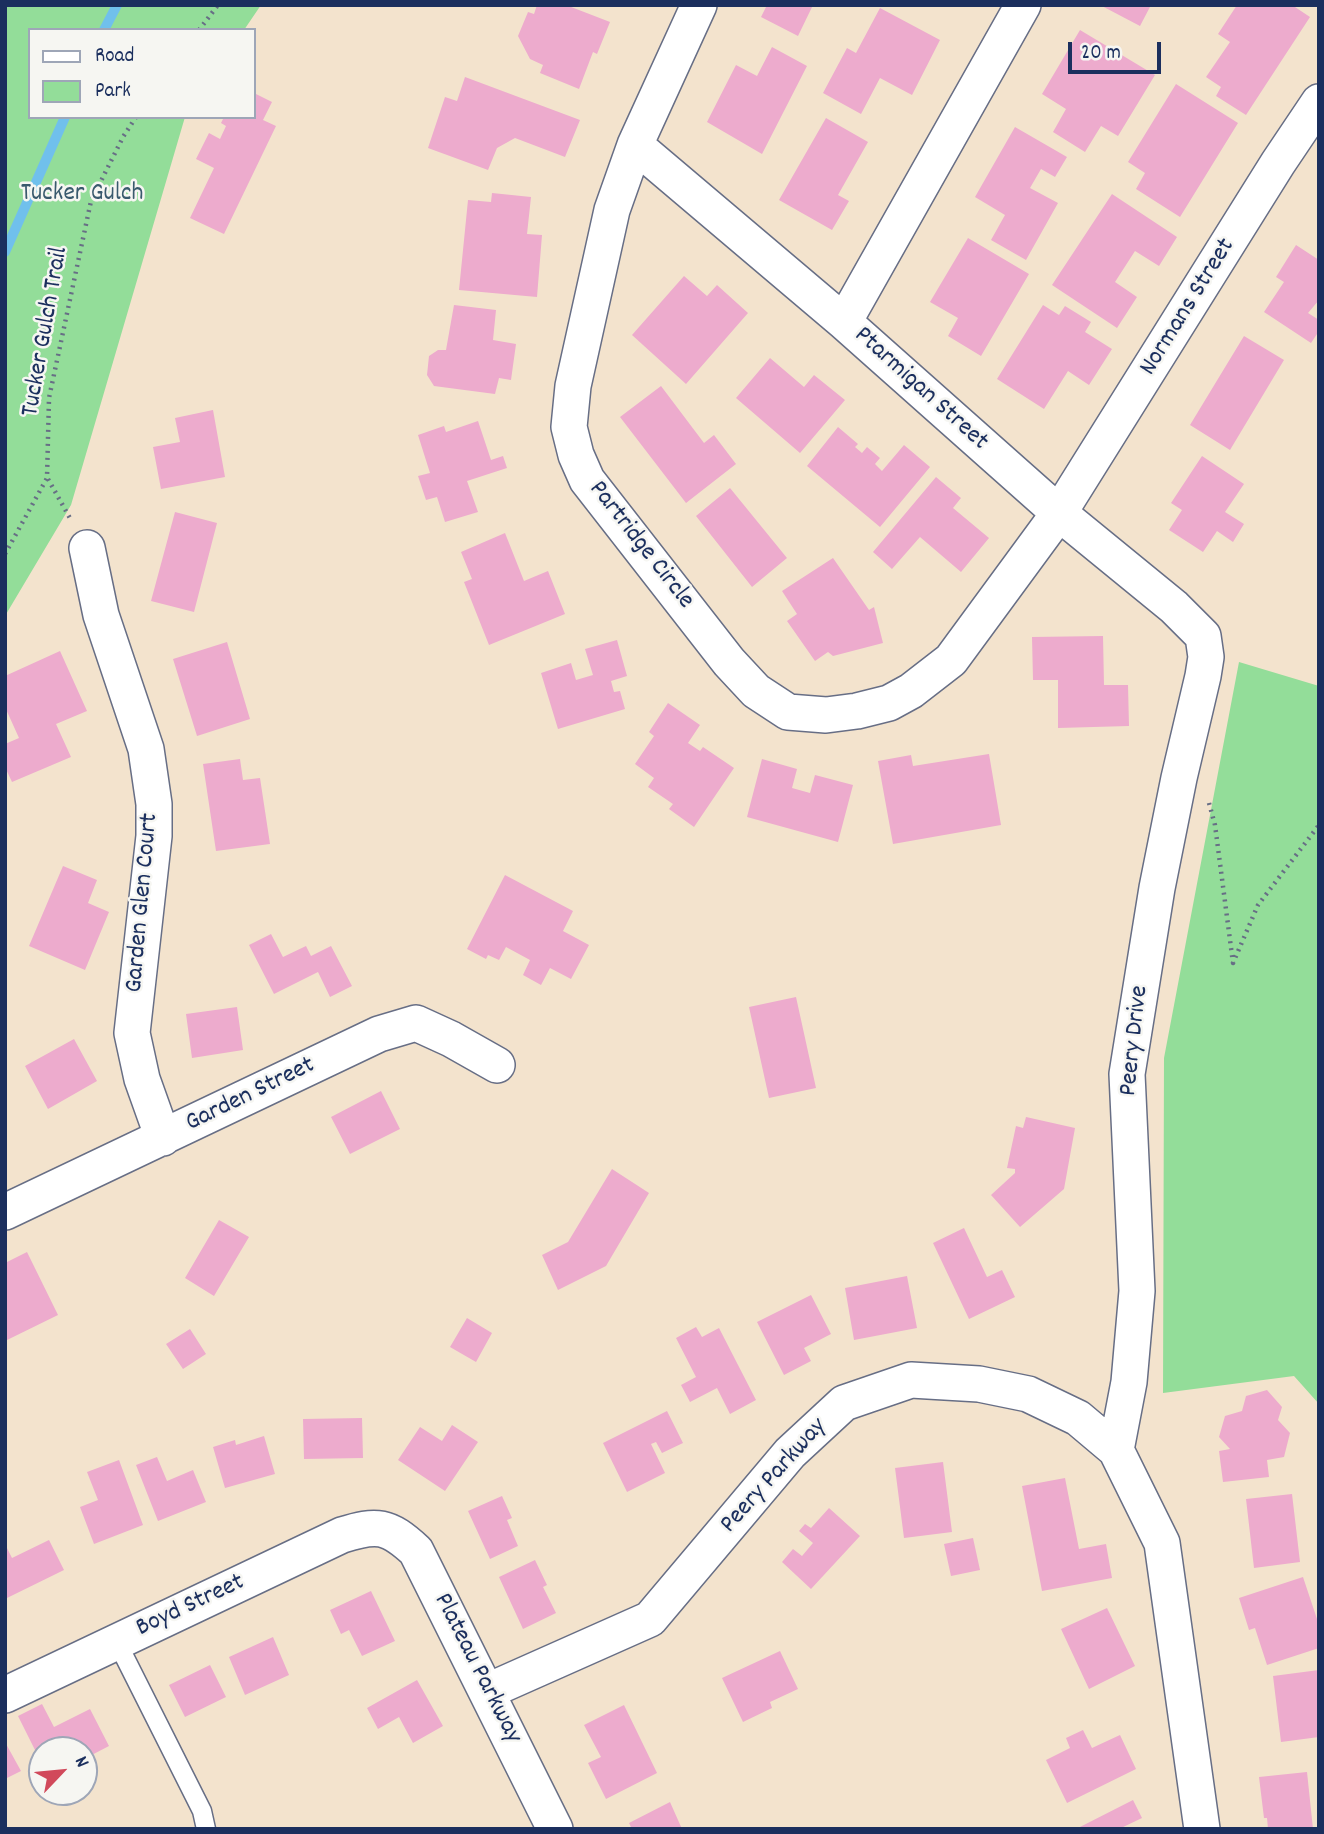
<!DOCTYPE html>
<style>
body{margin:0}
#map{position:relative;width:1324px;height:1834px;overflow:hidden;background:#f3e3cd;font-family:Dekko,sans-serif}
canvas{display:block}
.frame{position:absolute;inset:0;border:7px solid #1b2f5e;pointer-events:none}
.legend{position:absolute;left:28px;top:28px;width:228px;height:91px;box-sizing:border-box;background:#f6f6f2;border:2px solid #9ea6b7;margin:0;padding:9px 12px;list-style:none;font-size:21px;color:#1b2f5e}
.legend li{display:flex;align-items:center;gap:14px;height:35px}
.legend b{width:35px;border:2px solid #9ea6b7}
.north{position:absolute;left:28px;top:1736px;width:70px;height:70px;box-sizing:border-box;background:#f6f6f2;border:2px solid #9ea6b7;border-radius:50%;rotate:64deg;font-size:19px;font-weight:700;line-height:28px;text-align:center;color:#1b2f5e}
.north::after{content:'';display:block;margin:auto;width:24px;height:32px;background:#d1495b;clip-path:polygon(50% 0,100% 100%,50% 72%,0 100%)}
.scale{position:absolute;left:1068px;top:42px;width:93px;height:32px;box-sizing:border-box;border:4px solid #1b2f5e;border-top:0;padding-left:9px;font-size:21px;line-height:24px;white-space:nowrap;color:#1b2f5e;-webkit-text-stroke:5px #f6f6f2;paint-order:stroke}
</style>
<div id="map">
<canvas width="1324" height="1834"></canvas>
<div class="frame"></div>
<ul class="legend">
<li><b style="height:9px;background:#fff"></b>Road</li>
<li><b style="height:19px;background:#93dd99"></b>Park</li>
</ul>
<div class="north">N</div>
<div class="scale">20 m</div>
</div>
<script>
const c = document.querySelector('canvas').getContext('2d');
c.lineJoin = 'round';
function fillPath(path, color) { c.fillStyle = color; c.fill(path, 'evenodd'); }
function stroke(path, color, width, dash) { c.strokeStyle = color; c.lineWidth = width; c.lineCap = dash ? 'butt' : 'round'; c.setLineDash(dash || []); c.stroke(path); }
function drawText(font, color, halo, rows, align = 'center') {
  c.font = font + ' Dekko,sans-serif'; c.lineWidth = 5; c.setLineDash([]); c.textBaseline = 'middle'; c.strokeStyle = halo; c.fillStyle = color; for (const [text, x, y, turn = 0] of rows) {
    c.save(); c.translate(x, y); c.rotate((+turn || 0) * Math.PI / 180); c.textAlign = isNaN(turn) ? turn : align; if (halo) c.strokeText(text, 0, 0); c.fillText(text, 0, 0); c.restore();
  }
}
fillPath(new Path2D(`
 M5,5h256l-17,25h-214v87h155l-114,388 -66,111z
 M1239,662l80,24v718l-25,-28 -131,17 1,-335z`), '#93dd99');
stroke(new Path2D(`
 M104,30l13,-25
 M5,252l60,-135`), '#70c0ec', 10);
fillPath(new Path2D(`
 M537,5h29l44,17 -13,32 -4,-2 -14,37 -39,-16 3,-8 -13,-6 -12,-23 10,-24 6,2z
 M767,5h46l-15,31 -37,-19z
 M1100,5h51l-11,21z
 M1237,5h55l18,12 -64,98 -30,-19 5,-9 -15,-10 24,-35 -12,-8z
 M880,8l60,32 -28,55 -32,-17 -19,36 -38,-21 24,-45 9,5z
 M1080,30l75,45 -37,61 -17,-10 -16,26 -32,-20 13,-23 -24,-15z
 M772,47l35,19 -45,88 -55,-32 29,-57 21,11z
 M465,77l115,43 -15,37 -50,-19 -18,10 -9,22 -60,-22 17,-51 12,4z
 M1176,84l62,39 -58,94 -44,-28 9,-16 -17,-11z
 M254,93l18,9 -9,18 13,6 -52,108 -34,-16 24,-50 -18,-9 13,-26 11,6 6,-13 -5,-3 3,-6h30z
 M826,118l42,24 -30,53 11,6 -17,29 -53,-30z
 M1015,127l52,30 -12,20 -14,-8 -11,19 28,15 -32,57 -35,-20 14,-25 -30,-18z
 M492,193l39,4 -4,37 15,1 -5,62 -78,-7 9,-90 23,2z
 M1112,194l65,43 -18,29 -24,-15 -20,31 22,15 -20,31 -65,-43z
 M968,238l61,36 -48,82 -33,-20 10,-18 -28,-16z
 M1296,245l23,15v40l-11,13 11,7v11l-8,12 -47,-31 20,-30 -8,-5z
 M684,276l23,20 10,-11 31,28 -62,71 -54,-49z
 M454,305l42,5 -3,30 23,4 -5,36 -12,-2 -4,16 -61,-8 -7,-11 2,-19 9,-6h8z
 M1043,305l16,10 6,-9 26,16 -6,10 27,17 -23,36 -21,-14 -24,38 -47,-30z
 M1244,336l40,24 -54,90 -40,-25z
 M770,358l34,29 10,-12 31,25 -45,53 -64,-55z
 M661,386l43,57 10,-8 22,29 -50,39 -66,-86z
 M213,410l12,67 -64,12 -8,-42 27,-5 -5,-24z
 M478,421l13,39 12,-4 4,12 -40,13 11,31 -33,10 -8,-25 -11,3 -8,-24 12,-3 -12,-38 26,-9 2,6z
 M838,427l20,17 -3,3 7,6 5,-6 13,11 -5,6 7,7 22,-26 26,22 -50,60 -73,-61z
 M1202,456l42,28 -19,28 19,12 -11,18 -16,-11 -14,21 -34,-22 13,-20 -11,-7z
 M936,477l25,21 -8,10 36,30 -28,34 -41,-35 -28,32 -19,-17z
 M730,488l57,70 -35,29 -56,-71z
 M175,512l42,11 -23,89 -43,-11z
 M505,533l19,48 24,-10 17,43 -76,31 -25,-63 8,-3 -11,-27z
 M833,558l36,52 5,-3 9,36 -50,13 -5,-4 -13,9 -28,-40 10,-7 -15,-23z
 M1103,636l1,49h24l1,41 -71,2v-48h-25l-1,-43z
 M617,640l10,36 -16,5 3,11 6,-1 5,18 -67,20 -17,-56 30,-10 5,17 17,-5 -8,-26z
 M227,642l23,77 -53,17 -24,-77z
 M60,651l27,60 -31,13 15,33 -59,25 -7,-15v-23l14,-6 -14,-31v-31z
 M668,703l32,22 -12,18 12,8 3,-4 31,21 -40,59 -25,-18 4,-5 -25,-17 6,-9 -19,-14 19,-28 -5,-4z
 M989,754l12,71 -108,19 -15,-83 33,-6 2,11z
 M240,759l3,21 17,-2 10,66 -54,7 -13,-87z
 M762,759l35,10 -5,19 18,5 5,-18 38,10 -15,57 -91,-25z
 M63,866l34,14 -9,23 21,9 -24,58 -56,-24z
 M505,875l68,36 -10,20 26,14 -18,34 -21,-11 -9,17 -18,-10 7,-15 -24,-13 -7,13 -11,-5 -2,4 -19,-10z
 M271,934l12,23 23,-11 5,10 20,-10 21,40 -22,11 -12,-25 -44,22 -25,-49z
 M796,997l20,91 -47,10 -20,-91z
 M237,1007l6,43 -51,8 -6,-44z
 M74,1039l23,42 -49,28 -23,-43z
 M381,1091l19,38 -50,25 -19,-37z
 M1026,1117l49,11 -11,61 -44,38 -29,-32 24,-22v-4l-8,-1 9,-42 7,2z
 M612,1169l37,24 -43,73 -48,24 -16,-35 26,-13z
 M219,1220l30,17 -35,59 -29,-18z
 M964,1228l23,49 15,-7 13,27 -46,22 -36,-76z
 M27,1252l31,63 -53,26v-78z
 M907,1276l10,52 -63,12 -9,-52z
 M811,1295l20,39 -27,14 7,13 -27,14 -27,-53z
 M467,1318l25,15 -16,29 -26,-15z
 M696,1327l6,10 17,-9 37,72 -26,14 -13,-26 -27,14 -9,-17 15,-8 -20,-39z
 M190,1329l16,25 -23,15 -17,-25z
 M1267,1390l15,17 -4,13 12,13 -6,24 -17,3 2,17 -46,5 -4,-31 11,-2 -11,-12 6,-21 17,-5 4,-15z
 M667,1411l16,32 -21,10 -6,-11 -5,2 14,29 -38,19 -24,-49z
 M362,1418l1,40 -59,1 -1,-40z
 M452,1425l26,17 -33,49 -47,-31 22,-33 22,14z
 M264,1436l11,38 -50,14 -12,-41 22,-7 1,5z
 M157,1457l10,24 26,-11 13,32 -48,19 -22,-56z
 M119,1460l24,65 -49,19 -14,-37 18,-7 -11,-28z
 M943,1462l9,70 -48,6 -9,-70z
 M1065,1478l14,71 27,-5 6,34 -70,13 -20,-105z
 M1292,1494l8,68 -46,6 -8,-69z
 M502,1496l10,22 -5,2 11,26 -28,13 -22,-48z
 M829,1508l31,28 -49,53 -29,-27 11,-13 9,7 11,-13 -14,-12 6,-7 6,4z
 M973,1538l7,32 -29,6 -7,-32z
 M49,1540l15,30 -57,28 -2,-54 7,14z
 M535,1560l12,25 -4,2 13,26 -33,16 -24,-52z
 M1303,1577l16,48v23l-52,17 -12,-37 -6,2 -10,-32z
 M371,1591l24,50 -33,15 -13,-26 -8,4 -11,-24z
 M1107,1608l28,58 -46,23 -28,-60z
 M273,1637l16,38 -44,20 -16,-38z
 M780,1651l18,38 -28,13 2,6 -29,14 -21,-44z
 M210,1665l16,32 -41,20 -16,-32z
 M1319,1670v67l-38,5 -8,-66z
 M417,1680l26,46 -30,17 -14,-26 -21,12 -11,-21z
 M42,1704l12,23 36,-18 19,37 -25,13v-9h-42v14l-24,-48z
 M624,1705l33,68 -51,26 -18,-36 13,-6 -17,-32z
 M1083,1730l9,18 28,-13 16,34 -69,34 -21,-43 24,-12 -4,-10z
 M5,1742l16,29 -16,8z
 M1307,1772l6,57h-45l-1,-11h-3l-5,-41z
 M1133,1800l9,18 -23,11h-43z
 M670,1802l12,27h-50l-3,-6z`), '#edabcd');
const service = new Path2D(`
 M117,1642l85,169 4,18`);
const minor = new Path2D(`
 M699,5l-64,140 -23,65 -39,176 -4,41 7,28 11,25 142,182 27,29 32,21 38,3 31,-4 32,-8 22,-12 40,-31 108,-147 219,-350 41,-61
 M635,145l209,177 215,191 115,94 29,29 3,21 -3,19 -24,102 -22,110 -30,186 10,217 -8,91 -13,68
 M844,322l179,-317
 M87,548l14,67 45,134 8,55v32l-22,197 10,46 21,59
 M5,1212l374,-178 37,-11 35,16 46,26
 M488,1691l162,-72 140,-166 54,-50 67,-23 68,4 49,10 50,24 38,32 46,93 40,286
 M5,1695l337,-160c35,-11 46,-10 74,16l139,278`);
stroke(service, '#676e85', 21);
stroke(minor, '#676e85', 38);
stroke(new Path2D(`
 M199,30l19,-25
 M48,479l23,41
 M5,554l42,-76 2,-80 42,-197 32,-64 13,-20
 M1209,803l6,22 18,138 25,-58 61,-80`), '#676e85', 4.5, [2, 5]);
stroke(service, '#fff', 18);
stroke(minor, '#fff', 35);
drawText('26px', '#395a6d', '#f6f6f2', [
 ["Tucker Gulch",82,195]
]);
drawText('26px', '#1b2f5e', '#f6f6f2', [
 ["Normans Street",1189,308,-58],
 ["Tucker Gulch Trail",47,332,-80],
 ["Ptarmigan Street",920,390,42],
 ["Partridge Circle",640,546,52],
 ["Garden Glen Court",144,903,-85],
 ["Peery Drive",1136,1041,-84],
 ["Garden Street",251,1096,-26],
 ["Peery Parkway",775,1477,-48],
 ["Boyd Street",191,1607,-25],
 ["Plateau Parkway",476,1669,63]
]);
</script>
